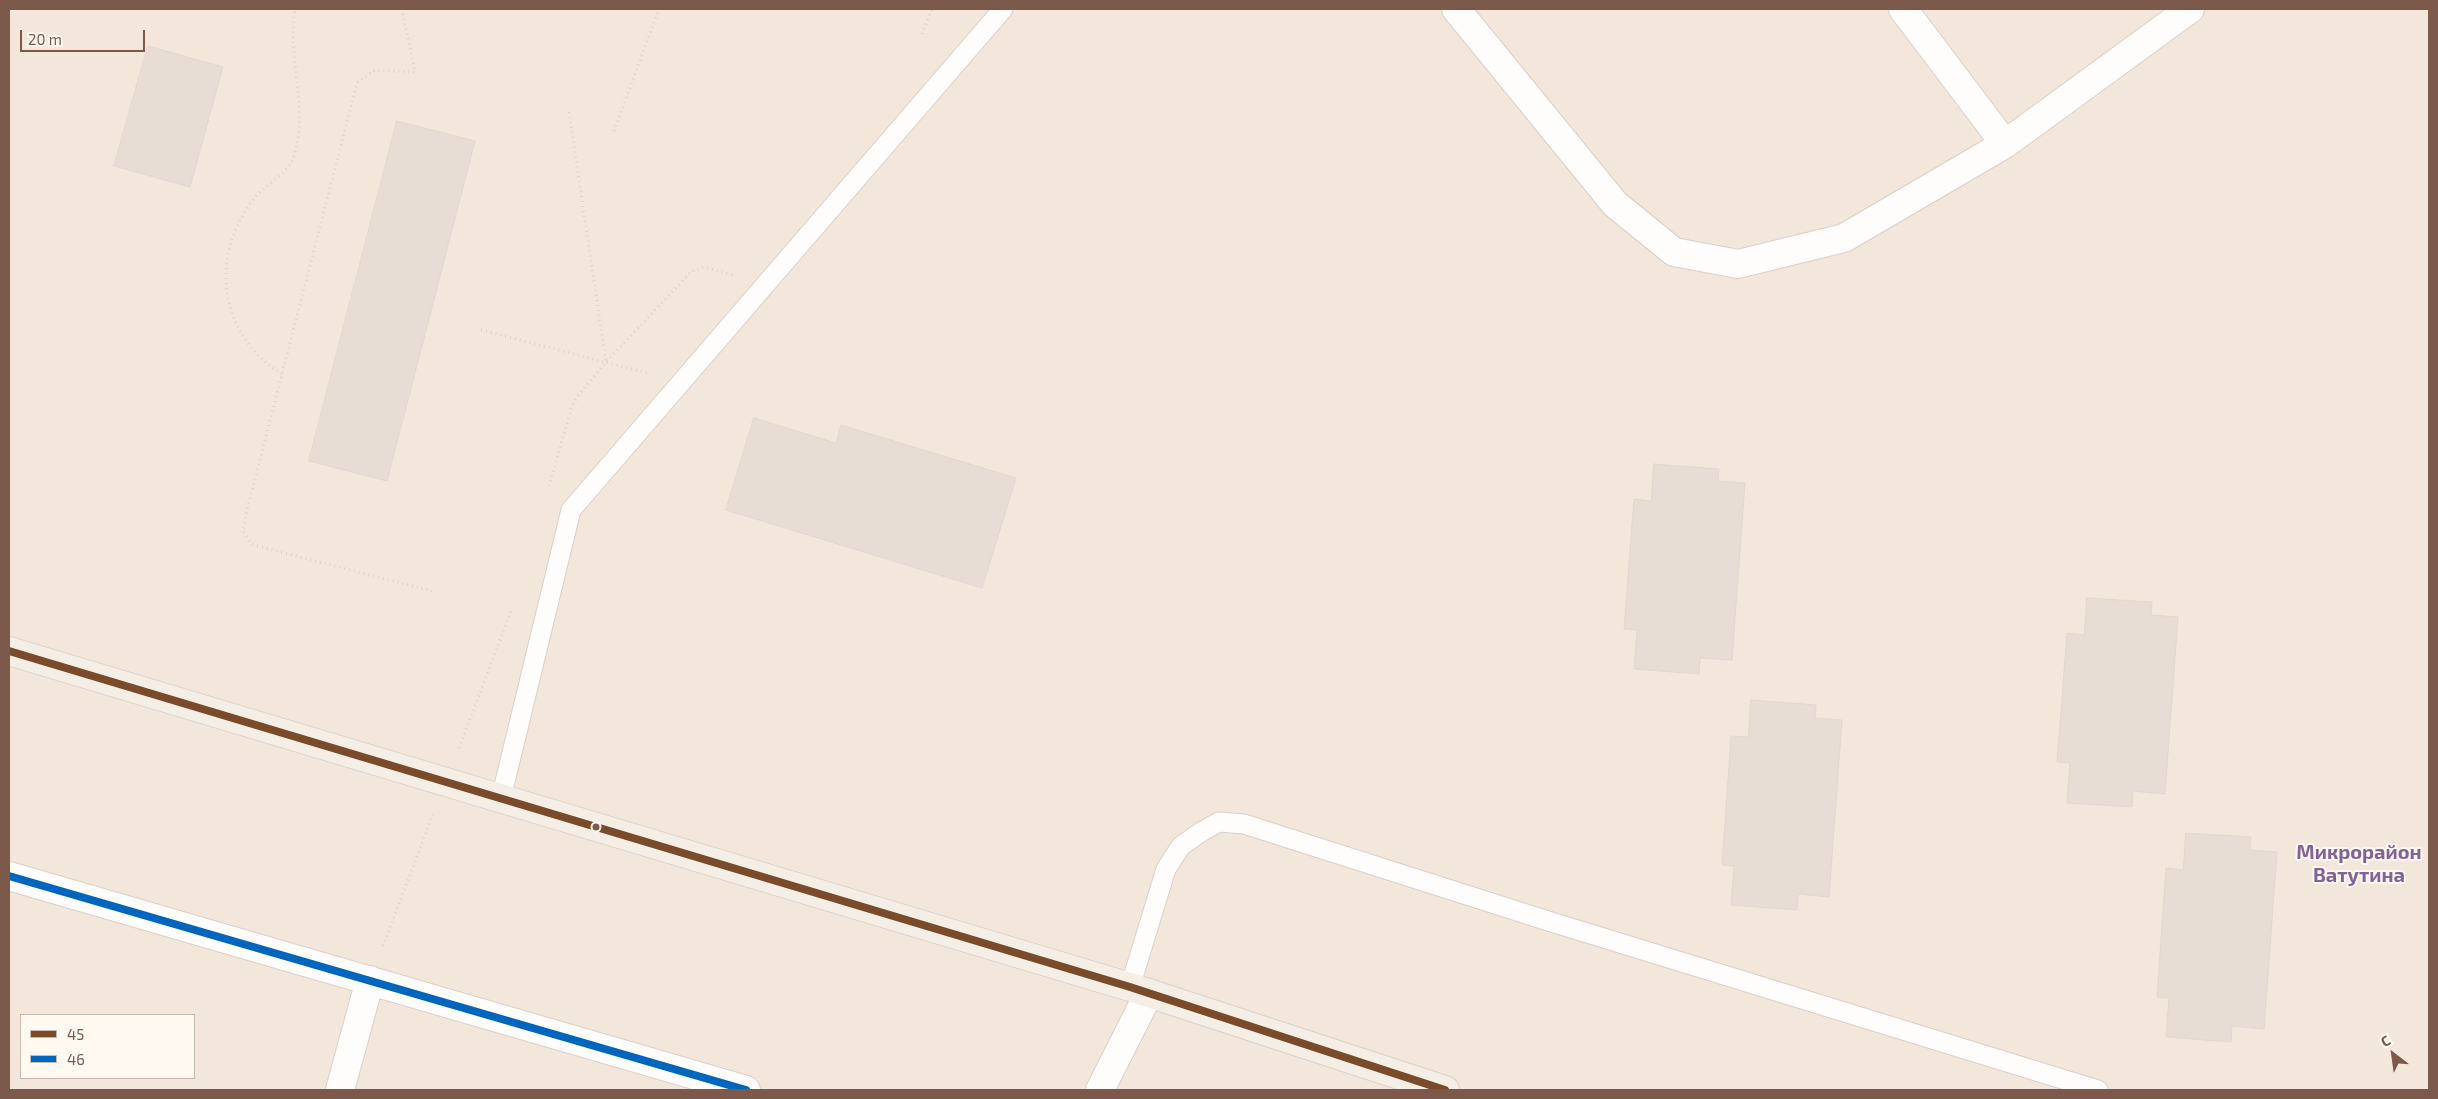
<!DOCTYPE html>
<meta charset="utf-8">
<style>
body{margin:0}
#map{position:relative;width:2438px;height:1099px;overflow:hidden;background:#faf4ee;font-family:"Exo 2",sans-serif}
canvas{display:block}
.frame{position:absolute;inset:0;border:10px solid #7c594a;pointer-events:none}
.legend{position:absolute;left:20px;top:1014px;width:175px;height:65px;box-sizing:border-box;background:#fff9f2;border:1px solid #cbb9af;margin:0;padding:6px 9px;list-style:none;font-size:15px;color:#7c594a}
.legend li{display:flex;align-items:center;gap:10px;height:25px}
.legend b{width:25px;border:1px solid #cbb9af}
.north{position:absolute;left:2368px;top:1029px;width:50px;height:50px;-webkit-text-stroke:4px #fff9f2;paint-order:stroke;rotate:330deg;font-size:14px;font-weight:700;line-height:20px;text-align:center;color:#7c594a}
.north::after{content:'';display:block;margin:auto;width:18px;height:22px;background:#7c594a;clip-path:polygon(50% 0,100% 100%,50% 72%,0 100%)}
.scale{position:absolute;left:20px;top:30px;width:125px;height:22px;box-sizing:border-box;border:2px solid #7c594a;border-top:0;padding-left:6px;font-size:15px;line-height:18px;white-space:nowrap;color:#7c594a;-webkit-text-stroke:4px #fff9f2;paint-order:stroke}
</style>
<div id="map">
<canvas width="2438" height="1099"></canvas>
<div class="frame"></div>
<ul class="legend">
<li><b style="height:6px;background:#7a4b2a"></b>45</li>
<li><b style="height:6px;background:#0065bd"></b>46</li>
</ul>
<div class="north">С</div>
<div class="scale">20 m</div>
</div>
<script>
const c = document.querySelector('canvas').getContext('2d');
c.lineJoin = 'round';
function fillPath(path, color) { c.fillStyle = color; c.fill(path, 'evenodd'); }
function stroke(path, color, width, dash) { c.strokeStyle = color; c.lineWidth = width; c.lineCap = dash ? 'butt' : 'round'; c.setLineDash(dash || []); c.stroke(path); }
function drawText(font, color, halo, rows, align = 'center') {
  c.font = font + ' "Exo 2",sans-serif'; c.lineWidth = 4; c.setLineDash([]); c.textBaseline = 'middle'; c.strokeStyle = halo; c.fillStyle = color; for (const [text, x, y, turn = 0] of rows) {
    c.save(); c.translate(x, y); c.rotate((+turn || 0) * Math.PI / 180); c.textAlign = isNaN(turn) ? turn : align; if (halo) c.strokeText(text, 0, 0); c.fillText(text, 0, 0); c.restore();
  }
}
fillPath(new Path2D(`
 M9,9h2420v1081h-2420zM21,1015h173v63h-173z`), '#f3e7dc');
const building = new Path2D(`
 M148,46l75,21 -33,120 -76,-21z
 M397,121l78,20 -88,340 -78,-20z
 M754,418l82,25 5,-18 175,53 -34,110 -256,-78z
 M1654,464l65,5 -1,12 27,2 -13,177 -32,-2 -1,16 -65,-5 3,-39 -13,-1 10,-130 17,2z
 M2087,598l65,4 -1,13 27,2 -13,177 -32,-3 -1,16 -65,-4 3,-40 -13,-1 10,-129 17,2z
 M1751,700l65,5 -1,13 27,2 -13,177 -31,-3 -1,16 -66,-5 3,-39 -12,-1 9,-129 17,1z
 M2186,833l65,4 -1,13 27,2 -13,177 -32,-3 -1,16 -65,-5 3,-39 -12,-1 9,-129 17,2z`);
fillPath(building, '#e7ddd5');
stroke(building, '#e3d7d0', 1);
const lane = new Path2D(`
 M501,798l70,-288 432,-501
 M1130,987l36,-118 15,-23 20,-14 18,-10 25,2 301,96 553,170`);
const street = new Path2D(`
 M1456,9l159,195 59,48 64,12 106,-26 161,-94 185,-135
 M1903,9l102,135
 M9,876l737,214
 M340,1090l30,-110
 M1100,1090l49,-97`);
const primary = new Path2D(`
 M9,651l1121,336 315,103`);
stroke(lane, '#d9d0ca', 21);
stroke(street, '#d9d0ca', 30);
stroke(primary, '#dbd0ca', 30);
stroke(new Path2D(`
 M402,9l13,63 -40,-2 -18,13 -110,427 -4,21 8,12 6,3 175,45
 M922,34l10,-25
 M569,112l37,250
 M614,131l45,-122
 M481,330l166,43
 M282,374c-63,-38 -73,-117 -29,-174 11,-16 35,-25 41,-44 15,-49 -7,-99 1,-147
 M549,486l22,-77 6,-12 29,-35 86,-91 12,-4 29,8
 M459,748l52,-137
 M383,946l50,-132`), '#ddd3ce', 3, [1, 4]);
stroke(lane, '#fefdfc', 19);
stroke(street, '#fefdfc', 28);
stroke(primary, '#f4eee6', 28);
stroke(new Path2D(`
 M9,651l1121,336 315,103`), '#7a4b2a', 8);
stroke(new Path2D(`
 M9,876l737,214`), '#0065bd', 8);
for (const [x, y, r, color] of [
 [596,827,4.5,"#7c594a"]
]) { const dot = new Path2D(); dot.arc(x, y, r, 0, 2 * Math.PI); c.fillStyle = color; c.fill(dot); stroke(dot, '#fff9f2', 2); }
drawText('bold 20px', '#836397', '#fff9f2', [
 ["Микрорайон",2359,852],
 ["Ватутина",2359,875]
]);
</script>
